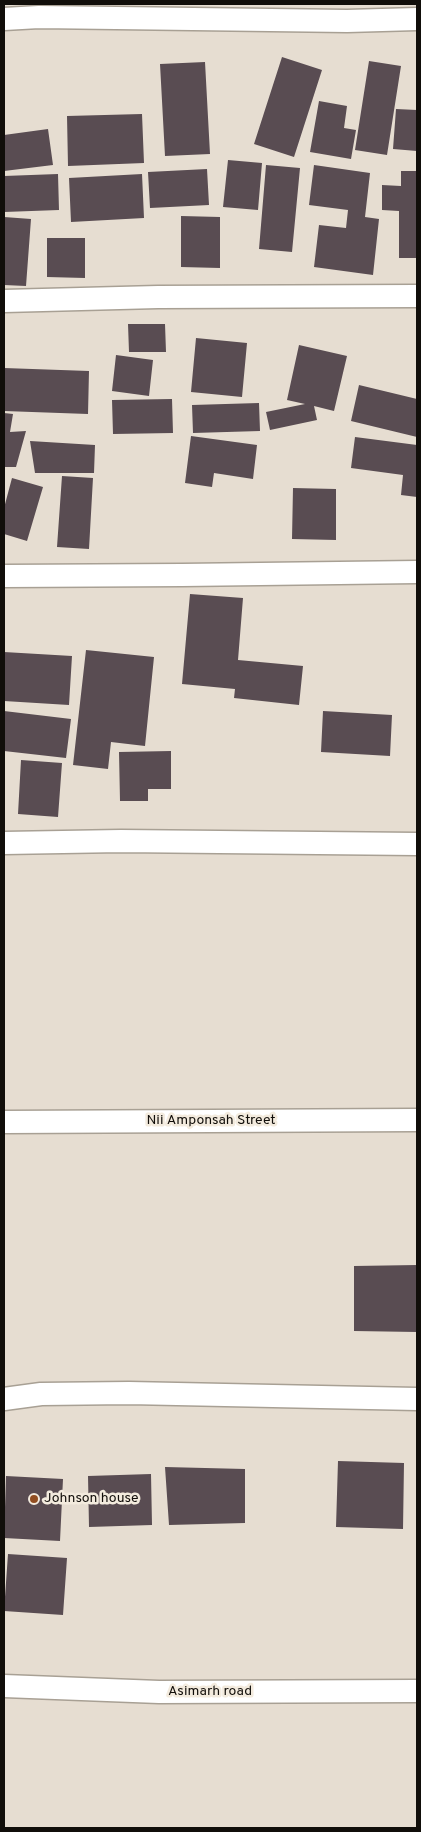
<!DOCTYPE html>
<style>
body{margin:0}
#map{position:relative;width:421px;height:1832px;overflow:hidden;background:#e6ddd1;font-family:Overpass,sans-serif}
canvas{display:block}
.frame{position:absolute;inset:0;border:5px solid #110e0a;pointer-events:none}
</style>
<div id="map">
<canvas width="421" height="1832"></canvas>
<div class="frame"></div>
</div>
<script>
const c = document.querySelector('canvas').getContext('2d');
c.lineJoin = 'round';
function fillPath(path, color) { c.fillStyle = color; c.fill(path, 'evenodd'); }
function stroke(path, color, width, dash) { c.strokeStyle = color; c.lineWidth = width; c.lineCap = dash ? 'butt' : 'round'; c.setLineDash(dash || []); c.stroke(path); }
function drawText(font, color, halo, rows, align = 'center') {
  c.font = font + ' Overpass,sans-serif'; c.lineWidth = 5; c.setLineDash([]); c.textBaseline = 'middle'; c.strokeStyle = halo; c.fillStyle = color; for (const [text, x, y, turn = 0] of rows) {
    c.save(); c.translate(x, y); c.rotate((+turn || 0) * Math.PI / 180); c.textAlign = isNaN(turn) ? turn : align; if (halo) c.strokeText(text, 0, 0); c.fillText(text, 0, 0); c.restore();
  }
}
fillPath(new Path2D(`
 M282,57l40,13 -28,87 -40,-13z
 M369,61l32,5 -14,89 -32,-5z
 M205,62l5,92 -45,2 -5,-92z
 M319,101l28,5 -3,22 12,2 -5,29 -41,-7z
 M396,109l21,1v41l-24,-2z
 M142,114l2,49 -76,3 -1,-50z
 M48,129l5,36 -49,6v-36z
 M228,160l34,3 -4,47 -35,-3z
 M266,165l34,3 -8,84 -33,-3z
 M314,165l56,8 -5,44 14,2 -6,56 -59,-8 5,-42 27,3 2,-18 -39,-5z
 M207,169l2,36 -59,3 -2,-36z
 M401,171h16v87h-18v-47l-17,-1v-25l19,1z
 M58,174l1,36 -55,2v-36z
 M142,174l2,44 -73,4 -2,-44z
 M181,216l39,1v51l-39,-1z
 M4,217l27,2 -5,67 -22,-1z
 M47,238h38v40l-38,-1z
 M128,324h37l1,28h-37z
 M196,338l51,5 -5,54 -51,-5z
 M299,345l48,11 -13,55 -20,-5 3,14 -47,10 -4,-18 39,-8 -18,-4z
 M116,355l37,5 -4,36 -37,-5z
 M4,368l85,3 -1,43 -84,-3z
 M359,385l58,14v38l-66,-16z
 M172,399l1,34 -60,1 -1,-34z
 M259,403l1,28 -67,2 -1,-28z
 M4,413l9,1 -3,18 16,-1 -10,36h-12z
 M191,436l66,9 -4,34 -39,-6 -2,14 -27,-4z
 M355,437l62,8v52l-16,-2 2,-20 -52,-7z
 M30,441l65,4 -1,28h-59z
 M62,476l31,2 -4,71 -32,-2z
 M12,478l31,9 -16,54 -23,-7v-26z
 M293,488l43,1v51l-44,-1z
 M190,594l53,4 -5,62 65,6 -4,39 -65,-7 1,-9 -53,-5z
 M86,650l68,7 -9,89 -34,-4 -3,27 -35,-4z
 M4,652l68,4 -3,49 -65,-4z
 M4,711l67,8 -5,39 -62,-7z
 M323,711l69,4 -2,41 -69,-4z
 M171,751v38h-23v12h-28l-1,-49z
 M21,760l41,3 -4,54 -40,-3z
 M417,1265v67l-63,-1v-65z
 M338,1461l66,2 -1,66 -67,-2z
 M165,1467l80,2v54l-76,2z
 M151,1474l1,51 -63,2 -1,-51z
 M6,1476l57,3 -3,62 -56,-3z
 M8,1554l59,4 -4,57 -59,-4z`), '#594c52');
const minor = new Path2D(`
 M4,19l35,-2 308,4 70,-2
 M4,301l154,-4 259,-1
 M4,576l178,-1 235,-3
 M4,843l117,-2 296,3
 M4,1122l413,-2
 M4,1399l37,-5 88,-1 288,6
 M4,1686l155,6 258,-1`);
stroke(minor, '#a8a094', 25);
stroke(minor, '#fff', 22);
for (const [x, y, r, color] of [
 [34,1499,5,"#914d20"]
]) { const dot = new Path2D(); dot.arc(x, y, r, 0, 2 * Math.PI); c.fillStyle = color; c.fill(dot); stroke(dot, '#f3ebde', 2); }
drawText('14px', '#110e0a', '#f3ebde', [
 ["Nii Amponsah Street",211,1121],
 ["Asimarh road",210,1692]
]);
drawText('14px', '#110e0a', '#f3ebde', [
 ["Johnson house",44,1499]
], 'left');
</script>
